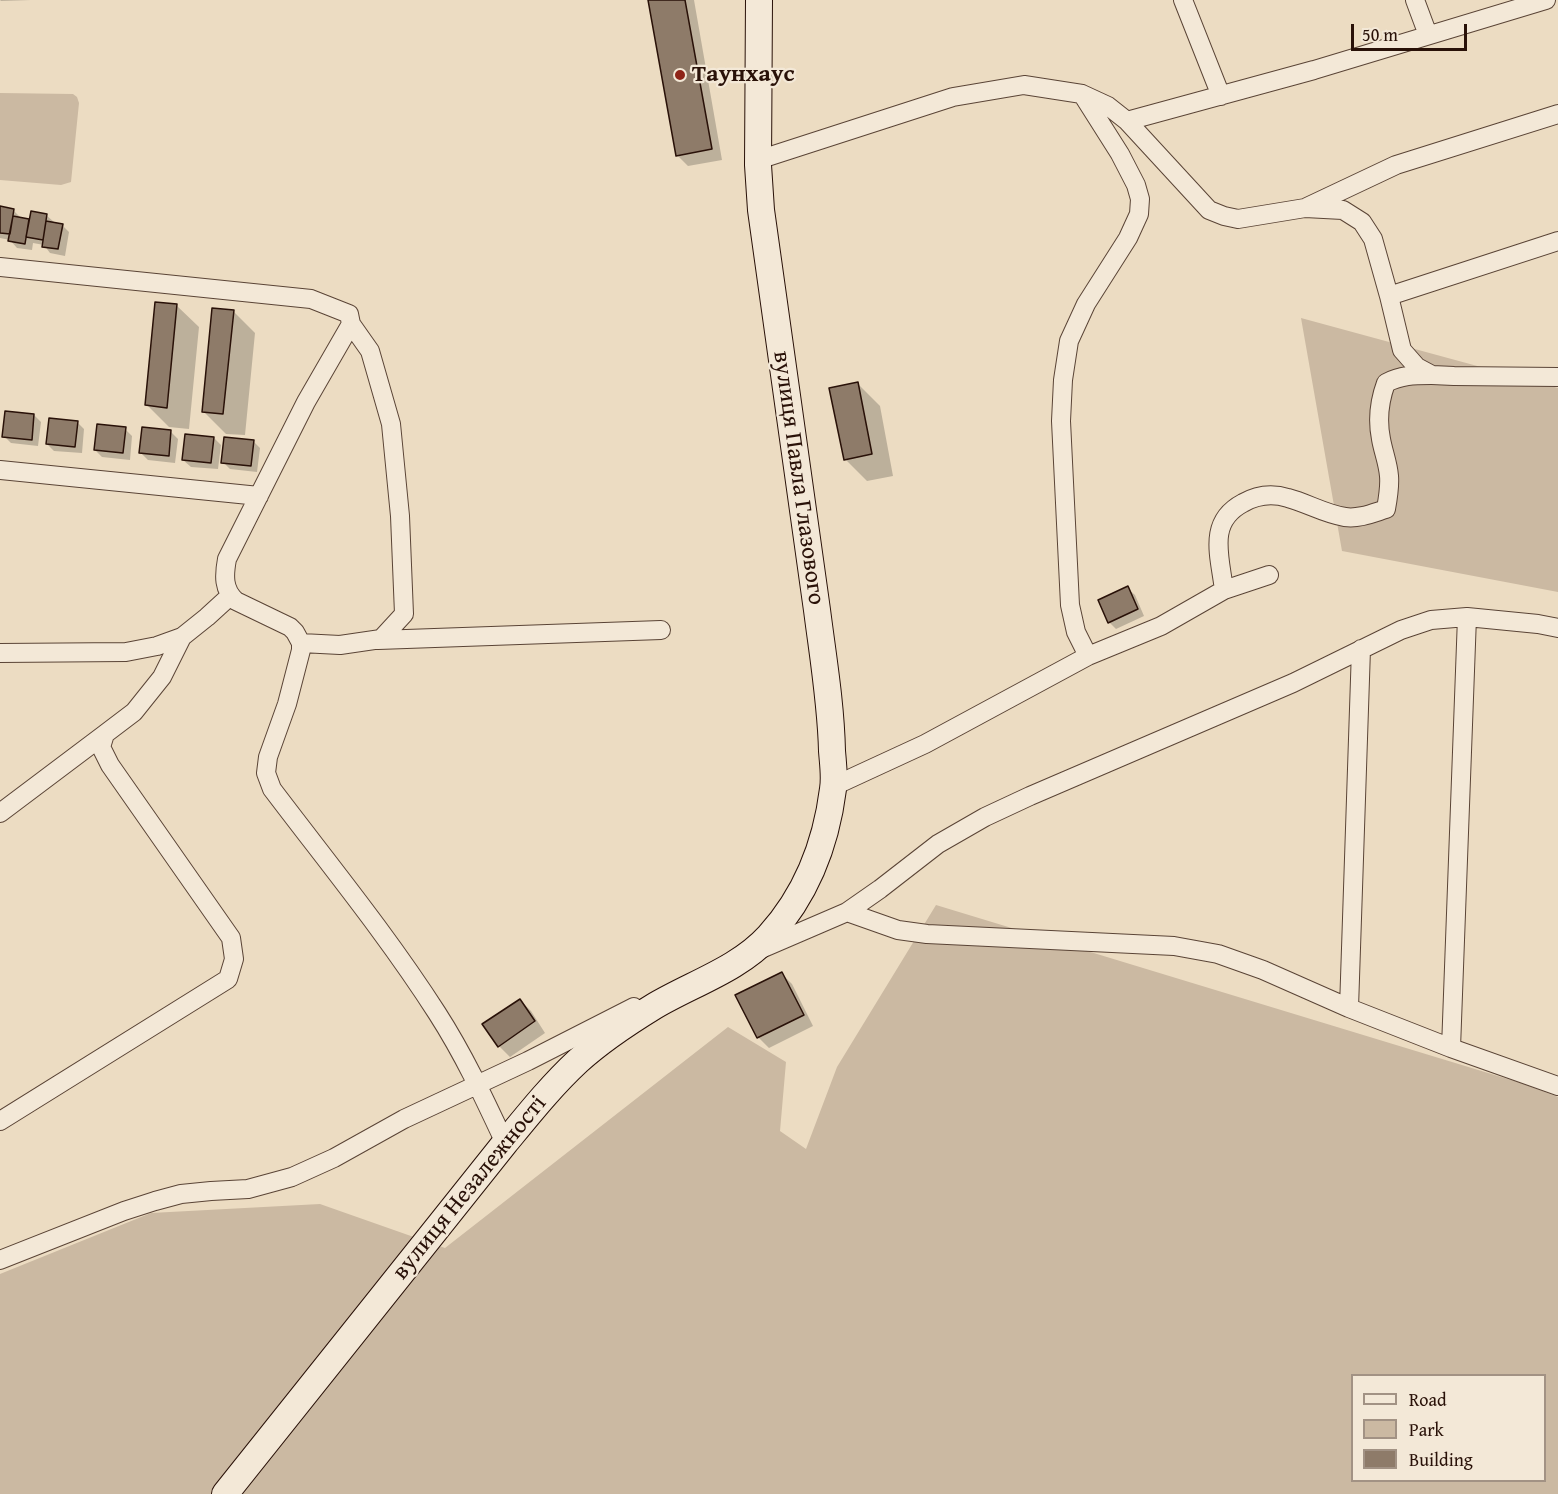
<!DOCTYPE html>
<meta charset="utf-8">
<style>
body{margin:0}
#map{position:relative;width:1558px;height:1494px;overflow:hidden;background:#ecdcc2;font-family:"Gentium Book Plus",serif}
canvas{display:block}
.legend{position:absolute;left:1351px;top:1374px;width:195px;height:108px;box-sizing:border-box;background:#f3e8d7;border:2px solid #a29284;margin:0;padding:8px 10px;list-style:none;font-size:18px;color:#291108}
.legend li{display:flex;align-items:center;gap:12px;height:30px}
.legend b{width:30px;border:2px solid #a29284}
.scale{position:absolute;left:1351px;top:24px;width:116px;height:27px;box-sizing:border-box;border:3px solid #291108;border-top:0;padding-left:8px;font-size:18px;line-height:21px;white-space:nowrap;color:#291108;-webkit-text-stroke:4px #f3e8d7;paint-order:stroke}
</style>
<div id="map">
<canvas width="1558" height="1494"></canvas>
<ul class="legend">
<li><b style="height:8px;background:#f3e8d7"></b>Road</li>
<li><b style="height:16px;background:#cbb9a2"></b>Park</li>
<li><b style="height:16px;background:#8e7b69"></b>Building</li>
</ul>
<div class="scale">50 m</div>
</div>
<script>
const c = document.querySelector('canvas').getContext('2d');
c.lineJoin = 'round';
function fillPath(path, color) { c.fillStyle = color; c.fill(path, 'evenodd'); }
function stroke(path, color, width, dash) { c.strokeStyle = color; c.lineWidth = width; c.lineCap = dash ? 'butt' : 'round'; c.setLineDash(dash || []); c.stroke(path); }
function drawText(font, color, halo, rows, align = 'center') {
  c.font = font + ' "Gentium Book Plus",serif'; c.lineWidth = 4.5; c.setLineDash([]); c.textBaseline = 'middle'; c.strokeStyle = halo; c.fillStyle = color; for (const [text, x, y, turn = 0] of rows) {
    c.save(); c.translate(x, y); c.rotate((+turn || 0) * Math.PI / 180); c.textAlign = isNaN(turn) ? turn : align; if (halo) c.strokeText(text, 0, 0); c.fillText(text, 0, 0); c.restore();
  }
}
fillPath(new Path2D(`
 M0,93l73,1 4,3 2,6 -8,79 -10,3 -61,-5z
 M1301,318l257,70v204l-216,-41z
 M936,905l585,178 37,14v397h-1558v-220l151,-61 169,-9 125,44 283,-221 58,35 -6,69 26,18 31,-82zM1352,1376h192v104h-192z`), '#cbb9a2');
fillPath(new Path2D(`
 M0,0h31l-30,1z
 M650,0h44l28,160 -34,6 -11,-11z
 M0,208l13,2 7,7v2l11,2 15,-6 8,7 8,3 7,7 -4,24 -15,-3 -6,-8 -11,-2 -1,7 -15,-2 -7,-8 -10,-2z
 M176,305l23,22 -10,102 -20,-2 -22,-22z
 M233,311l22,22 -10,102 -19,-1 -23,-23z
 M857,383l23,23 13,70 -26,5 -22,-22z
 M34,415l7,7 -3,24 -27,-3 -7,-7z
 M77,422l7,7 -2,24 -28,-2 -7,-7z
 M125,429l7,7 -2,24 -28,-3 -7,-7z
 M171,432l7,7 -3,24 -27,-3 -7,-7z
 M214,438l7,7 -3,24 -27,-2 -8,-7z
 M253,441l7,7 -3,24 -27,-3 -7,-7z
 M1127,588l8,7 9,21 -28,13 -7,-7z
 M781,973l11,11 21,42 -44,22 -11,-11z
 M520,1000l11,11 14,22 -35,24 -11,-11z`), '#0003');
const building = new Path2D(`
 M648,0h37l27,149 -36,7z
 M0,206l14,3 -4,25 -10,-1z
 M31,211l16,3 -4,26 -17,-3z
 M13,216l16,3 -4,25 -17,-3z
 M46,221l17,3 -5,25 -16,-2z
 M155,302l22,2 -10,104 -22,-3z
 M212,308l22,2 -11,104 -21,-2z
 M858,382l14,72 -28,6 -15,-72z
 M5,411l29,3 -2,26 -30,-3z
 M49,418l29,3 -3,26 -29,-3z
 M97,424l29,3 -3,26 -29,-3z
 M142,427l29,3 -2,26 -30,-3z
 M185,434l29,3 -3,26 -29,-3z
 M224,437l30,3 -3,26 -30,-3z
 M1128,586l10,23 -30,14 -10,-23z
 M782,972l22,43 -47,23 -22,-43z
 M520,999l15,22 -37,26 -16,-23z`);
fillPath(building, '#8e7b69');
stroke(building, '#291108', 1.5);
const minor = new Path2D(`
 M1183,0l38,96
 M1415,0l13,35
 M1082,94l38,60 16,31 4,14 -1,15 -11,24 -42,66 -17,37 -6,39 -2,41 9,184 6,27 12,24
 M1127,121l187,-51 232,-70
 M758,160l195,-63 71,-12 58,9 26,12 19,15 82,89 15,6 14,3 67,-11 38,2 19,12 11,17 16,57 13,54 15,17 15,8 22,1 104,1
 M1307,207l89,-42 162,-51
 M0,267l311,32 38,15 2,10 -45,78 -79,157c-3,16 -4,31 9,42l54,26 5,5 6,11v7l-14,54 -19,53 -2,16 6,16c56,74 115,146 165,224 27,42 47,85 68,130
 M1389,296l169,-55
 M0,470l259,26
 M1224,590c-4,-34 -17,-68 19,-87 14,-8 29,-10 45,-5 19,5 37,16 57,19 14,2 28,-4 41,-8 2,-11 4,-22 3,-33 -1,-13 -6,-25 -8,-37 -4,-20 -2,-37 5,-56 15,-8 28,-8 45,-8
 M378,640l283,-10
 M301,643l39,2 41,-6 23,-25 -4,-98 -9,-92 -21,-73 -19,-27
 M0,653l126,-1 31,-6 25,-9 25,-20 23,-21
 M834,786l91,-42 163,-88 73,-30 63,-36 45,-15
 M0,813l105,-79
 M847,912l51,18 29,4 247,12 44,8 45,16 86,38 102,40 107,38
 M761,949l86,-37 33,-23 58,-45 47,-27 45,-21 263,-113 108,-53 30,-10 36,-3 71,7 20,4
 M1349,1008l12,-359
 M1451,1048l16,-431
 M0,1121l228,-142 6,-20 -3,-21 -121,-173 -9,-18 4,-13 29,-22 28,-35 20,-40
 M0,1260l124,-49 31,-10 26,-7 30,-3 37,-2 44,-12 42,-19 70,-39 124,-58 106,-54`);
const secondary = new Path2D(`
 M225,1494l280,-351c23,-28 46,-57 73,-82 22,-20 49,-38 75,-54 38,-23 85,-37 116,-71 37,-41 57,-91 64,-147 2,-12 0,-25 -1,-38 -1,-47 -9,-94 -15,-141 -18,-133 -37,-266 -56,-400l-3,-45 1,-165`);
stroke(minor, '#5a4436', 20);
stroke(secondary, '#291108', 28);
stroke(minor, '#f3e8d7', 18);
stroke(secondary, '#f3e8d7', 26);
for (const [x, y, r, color] of [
 [680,75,6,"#8f2418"]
]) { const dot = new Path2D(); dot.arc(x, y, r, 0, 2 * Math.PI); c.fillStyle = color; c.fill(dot); stroke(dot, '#f3e8d7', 2); }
drawText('bold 24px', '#291108', '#f3e8d7', [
 ["Таунхаус",692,75]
], 'left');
drawText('24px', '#291108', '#f3e8d7', [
 ["вулиця Павла Глазового",798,478,82],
 ["вулиця Незалежності",470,1188,-51]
]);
</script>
